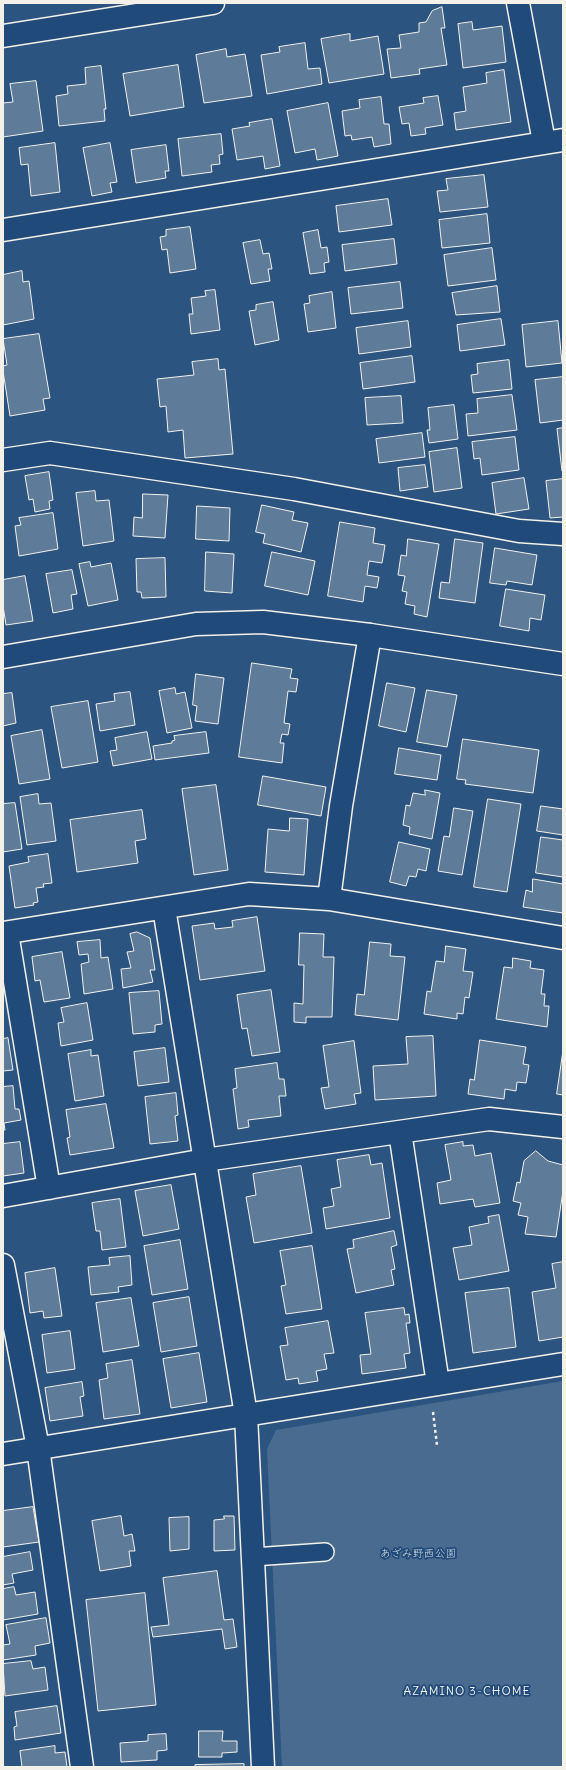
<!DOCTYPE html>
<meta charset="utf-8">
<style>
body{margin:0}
#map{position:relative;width:566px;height:1770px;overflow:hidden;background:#2c5481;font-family:Delius,sans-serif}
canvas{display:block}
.frame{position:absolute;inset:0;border:4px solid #f4f1e8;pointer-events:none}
</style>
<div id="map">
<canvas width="566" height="1770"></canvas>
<div class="frame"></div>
</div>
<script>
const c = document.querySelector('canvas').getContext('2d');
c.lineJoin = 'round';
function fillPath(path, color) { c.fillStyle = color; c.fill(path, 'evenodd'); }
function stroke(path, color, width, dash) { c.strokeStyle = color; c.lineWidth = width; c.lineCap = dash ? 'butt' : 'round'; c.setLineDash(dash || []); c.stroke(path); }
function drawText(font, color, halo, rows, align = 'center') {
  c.font = font + ' Delius,"Klee One",sans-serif'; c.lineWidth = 3.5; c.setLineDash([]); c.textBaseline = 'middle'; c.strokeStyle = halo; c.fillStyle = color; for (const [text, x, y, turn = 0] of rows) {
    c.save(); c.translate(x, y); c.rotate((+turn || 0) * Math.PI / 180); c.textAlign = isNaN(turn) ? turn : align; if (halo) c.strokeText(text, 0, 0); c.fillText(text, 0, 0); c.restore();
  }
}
fillPath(new Path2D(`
 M563,1381v386h-281l-15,-318 9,-19z`), '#496b90');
const building = new Path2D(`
 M442,7l3,21h-4l6,37 -28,4 1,5 -29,4 -4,-29 14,-1 -2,-13 20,-3v-9l7,-1 6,-11z
 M472,22l1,8 29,-4 4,36 -43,6 -5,-44z
 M350,34v7l28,-5 6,38 -55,9 -8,-44z
 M305,43l3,26 12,-1 2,16 -55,10 -6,-39 19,-3 -1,-5z
 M226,49l1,8 18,-3 7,42 -48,7 -8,-48z
 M178,65l6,42 -54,9 -7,-42z
 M101,66l5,43h-2l1,12 -46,5 -3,-30 12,-2 -1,-8 19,-2 -1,-16z
 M504,70l7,52 -55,8 -2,-17 12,-2 -3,-24 24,-4 -1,-10z
 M36,81l7,50 -40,6v-34l10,-1 -3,-18z
 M438,96l5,29 -18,3 1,6 -15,2 -2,-13 -7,1 -3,-17 25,-4 -1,-5z
 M381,97l3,27h5l2,20 -17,3 -2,-10 -20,3 -1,-5 -6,1 -3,-25 18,-3 -1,-8z
 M328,103l10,53 -21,4 -2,-11 -20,4 -8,-42z
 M272,119l8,47 -15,3 -2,-13 -26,4 -5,-31 18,-3 -1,-3z
 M221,134l2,20 -4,1 1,9 -9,1 1,7 -30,4 -4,-37z
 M55,143l5,49 -29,4 -3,-32 -7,1 -2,-17z
 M110,143l7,39 -7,1 2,9 -20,4 -9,-48z
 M166,145l3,26h-4l1,7 -30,5 -5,-33z
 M484,175l4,32 -48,5 -3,-21 11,-1 -2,-11z
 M388,199l4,26 -53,7 -3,-26z
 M487,214l3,29 -48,5 -3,-28z
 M190,227l6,42 -26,4 -3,-24 -5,1 -2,-13 6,-1v-6z
 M318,230l3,18 6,-1 2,15 -5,1 1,9 -15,2 -7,-41z
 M394,239l3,25 -52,7 -3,-26z
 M260,240l3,14 6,-1 3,16h-4l2,12 -19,3 -8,-41z
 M492,248l4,32 -48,6 -4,-31z
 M22,271l1,11 6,-1 5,38 -31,6v-50z
 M400,282l3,26 -52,6 -3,-26z
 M497,286l3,26 -44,3 -4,-22z
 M215,290l5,40 -29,4 -2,-20h4l-2,-16 15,-2 -1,-5z
 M332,292l4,36 -28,4 -4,-28 6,-1 -1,-7z
 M273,302l6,38 -24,5 -6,-34 7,-1v-5z
 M501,319l4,26 -45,6 -3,-26z
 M408,321l3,26 -52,7 -3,-26z
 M558,321l4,42 -36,4 -4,-42z
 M39,334l11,64 -7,1 2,11 -35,6 -7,-45v-5l4,-1 -4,-26z
 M412,356l3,26 -52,7 -3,-26z
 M218,359l1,11 6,-1 8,85 -48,4 -2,-28 -15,2 -2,-26 -6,1 -3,-28 37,-4 -2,-13z
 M509,360l3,29 -39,4 -2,-18 7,-1 -1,-10z
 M563,377v43l-23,3 -5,-43z
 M512,395l5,35 -49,6 -2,-22 12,-1 -1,-14z
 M401,396l2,27 -36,2 -2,-27z
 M454,405l4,34 -29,4 -2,-13h3l-2,-22z
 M563,428v43h-1l-5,-42z
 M422,433l3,24 -46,6 -3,-24z
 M515,437l4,33 -37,5 -2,-17 -6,1 -2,-17z
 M457,448l5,40 -28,4 -5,-40z
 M425,465l3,22 -28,4 -2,-23z
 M49,472l4,28 -4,1 1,8 -15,3 -2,-13 -4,1 -4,-24z
 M524,478l5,31 -33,5 -4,-31z
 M563,479v38l-13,1 -4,-37z
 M95,491l1,10 13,-1 5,41 -31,5 -7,-53z
 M143,494l25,1 -3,43 -32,-2 1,-19 8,1z
 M262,505l32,7 -2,8 16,3 -7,29 -38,-9 2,-9 -9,-2z
 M197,506l33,2 -1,33 -33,-2z
 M53,513l5,36 -39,7 -4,-30 6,-1 -2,-7z
 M340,522l35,6 -2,15 12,2 -3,18 -13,-2 -2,14 12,2 -2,11 -12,-2 -2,16 -35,-6z
 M408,539l31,5 -12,73 -13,-3 1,-8 -10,-2 2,-12 -5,-1 3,-15 -7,-1 3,-20 5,1z
 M455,539l28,4 -8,60 -36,-5 2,-16 8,1z
 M495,548l42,7 -5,30 -25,-4 -1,4 -16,-2z
 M206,552l28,2 -2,39 -27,-2z
 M272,552l43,9 -7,34 -43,-9z
 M165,558l1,39 -24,1 -1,-6h-4l-1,-33z
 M90,562l1,5 20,-4 7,37 -30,6 -9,-42z
 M72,570l5,24 -6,1 2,14 -20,4 -7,-39z
 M25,576l8,45 -27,4 -3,-19v-26z
 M506,589l39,6 -4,25 -11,-2 -1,13 -29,-5z
 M252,663l40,6 -2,9 8,1 -2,13 -8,-1 -4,32 6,1 -2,11 -6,-1 -2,9h4l-2,20 -43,-6z
 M196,674l28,4 -6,46 -23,-3 2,-15 -4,-1z
 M387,683l28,5 -9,44 -27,-6z
 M175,688l1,6 9,-2 7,36 -25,5 -8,-42z
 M427,690l30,5 -10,52 -30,-5z
 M130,692l5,33 -35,6 -4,-27 19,-3 -1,-7z
 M12,693l4,30 -13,3v-32z
 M88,701l10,61 -36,6 -11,-61z
 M42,730l8,49 -31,5 -8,-48z
 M147,732l5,27 -39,7 -3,-15 7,-1 -2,-12z
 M206,732l3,21 -54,7 -2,-14 19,-3v-2l3,-1 -1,-4z
 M463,739l76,11 -6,43 -68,-9 1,-4 -9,-1z
 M399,748l42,7 -4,25 -42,-6z
 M263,776l63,11 -5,29 -63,-11z
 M216,785l12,85 -34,5 -12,-86z
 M425,790l15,3 -8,46 -23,-5 1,-7 -7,-2 3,-20 4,1 3,-13 12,2z
 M38,794l1,10 12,-1 5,38 -29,4 -7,-48z
 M488,799l33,5 -14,88 -33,-5z
 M15,803l7,46 -19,3v-48z
 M541,806l22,3v26l-26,-4z
 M454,808l19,3 -11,64 -24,-4 6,-35 5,1z
 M142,810l4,29 -11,2 3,22 -61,9 -7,-52z
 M290,818l18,1 -4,56 -39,-3 3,-43 21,2z
 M541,837l22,3v37l-27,-4z
 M399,842l31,7 -4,22 -8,-2 -2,8 -7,-1 -3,10 -16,-4z
 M48,854l4,29 -9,1 1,3 -8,1 2,14 -5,1 1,2 -19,3 -6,-42 20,-4 -1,-5z
 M533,879l30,5v29l-40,-6 3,-17 6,2z
 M257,917l8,54 -65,9 -8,-54 22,-3 1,6 18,-2 -1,-6z
 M137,932l13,6 5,32h-5l3,12 -30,6 -2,-19 10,-1 -4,-16 7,-1 -4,-17z
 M300,933l24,1 -1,23h11l-2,60h-26v6l-12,-1v-19l9,1 1,-39h-5z
 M100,940l1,18 7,-1 5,32 -29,5 -3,-30 8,-2 -1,-8 -9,1 -2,-13z
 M370,942l21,2 -1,12 15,1 -7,63 -43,-5 2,-21 7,1z
 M446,946l20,3 -3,22 10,1 -4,26 -4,-1 -2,17 -6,-1v6l-33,-5 3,-23 4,1 5,-31 8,1z
 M62,952l8,46 -26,4 -4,-22 -5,1 -3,-24z
 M513,958l18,3 -1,7 14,2 -3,24h4l-1,12h5l-2,21 -51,-8 8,-52 8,1z
 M271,990l9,62 -28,4 -5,-28 -5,1 -5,-34z
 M159,991l3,33 -7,1v7l-22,2 -4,-41z
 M87,1003l6,37 -32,6 -3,-23 6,-1 -3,-14z
 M433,1036l3,60 -61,4 -2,-34 35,-2 -2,-27z
 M8,1038l5,32 -10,1v-32z
 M480,1040l46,7 -3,17 6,1 -3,18 -9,-1 -1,9 -11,-2 -1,10 -36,-5 2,-15 4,1z
 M354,1041l7,52 -7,1 2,10 -31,5 -4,-21 8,-1 -6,-41z
 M165,1048l4,34 -31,4 -4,-34z
 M91,1050v6l7,-1 6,41 -29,5 -7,-47z
 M563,1051v44l-6,-1z
 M277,1063l2,16h5l2,17h-7l2,20 -33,4 1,7 -11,2 -5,-40 4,-1 -2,-19z
 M13,1086l2,23h4l2,11 -17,3 1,7h-2v-43z
 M176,1093l2,22 -3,1 3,25 -28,3 -5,-47z
 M106,1104l8,44 -44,7 -3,-17 3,-1 -4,-27z
 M20,1142l4,31 -21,3v-32z
 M463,1142v4l10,-1 2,11 16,-3 9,50 -25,4 -2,-8 -33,5 -3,-21 14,-3 -6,-35z
 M536,1151l12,10 15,4v26l-7,46 -31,-3 3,-17 -10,-2 3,-12 -8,-2 4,-19 3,1 4,-22z
 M369,1155l2,10 11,-2 8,55 -64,11 -3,-21 11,-2 -3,-17 10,-2 -4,-27z
 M301,1166l11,67 -58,10 -8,-46 10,-2 -3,-21z
 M171,1185l8,44 -36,7 -8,-45z
 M120,1199l6,48 -24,3 -2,-19h-4l-4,-28z
 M499,1215l10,56 -50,9 -6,-32 19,-3 -3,-18 20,-4 -1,-6z
 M394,1231l3,14 -6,2 4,22 -4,1 3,15 -38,8 -9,-44 7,-1 -1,-8z
 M180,1240l8,49 -36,6 -8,-49z
 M312,1246l10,63 -36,5 -5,-28 5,-1 -6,-34z
 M130,1256l2,29 -14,2 1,5 -28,3 -3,-28 22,-2 -1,-7z
 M563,1262v75l-24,4 -7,-49 24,-4 -4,-24z
 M55,1268l7,48 -18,2 -1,-7 -13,2 -5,-40z
 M509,1288l7,59 -43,6 -8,-60z
 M189,1297l8,49 -36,6 -8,-49z
 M131,1298l8,48 -36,6 -7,-49z
 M404,1308l1,7 4,-1 1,9h-4l4,30 -6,1 2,14 -44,6 -2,-19 11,-1 -6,-41z
 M328,1321l6,32 -10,1 3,15 -11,2 2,10 -19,3 -1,-6 -12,2 -6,-34 8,-1 -3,-17z
 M70,1331l5,38 -28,4 -5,-38z
 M199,1353l8,49 -36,6 -8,-49z
 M132,1360l8,54 -36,5 -5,-39 9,-2 -2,-14z
 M82,1382l2,14 -4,1 3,19 -33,5 -5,-33z
 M33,1507l6,35 -36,5v-36z
 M121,1516l3,20 8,-2 3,17h-6l2,15 -31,5 -8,-50z
 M224,1516h10l1,34 -21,1v-31l10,-1z
 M189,1517v32l-19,2 -1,-33z
 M30,1552l3,18 -21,4 2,9 -11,2v-28z
 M217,1571l7,49 9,-1 4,28 -12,2 -3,-20 -69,8 -2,-10 18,-2 -6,-47z
 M14,1587l2,8 19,-3 3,22 -35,6v-31z
 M145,1593l11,112 -58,6 -12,-111z
 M46,1618l4,25 -15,3 1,9 -33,5v-15l7,-1 -4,-19z
 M31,1661l2,8 12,-2 3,23 -43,6 -2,-32z
 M57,1706l4,27 -46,7 -1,-13 3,-1 -2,-14z
 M199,1731h24l-1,10h15v11l-15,1v4h-23z
 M166,1734l1,16 -10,1v9l-36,2 -1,-19 28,-2v-6z
 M55,1746v7l10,-1 2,15h-45l-2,-16z
 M244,1764v3h-49v-2z`);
fillPath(building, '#5e7b9a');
stroke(building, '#f4f1e8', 1);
const lane = new Path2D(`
 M253,1557l72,-5`);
const street = new Path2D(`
 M518,3l26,139
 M3,230l560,-90
 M3,460l47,-7 244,36 225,42 44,3
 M329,899l12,-93 29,-171
 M164,908l82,507 17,352
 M3,933l246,-39 80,5 234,39
 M7,933l42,255
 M400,1132l38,252
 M3,1196l202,-36 284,-41 74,8
 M3,1265l35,183 44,319
 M3,1454l560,-90`);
const secondary = new Path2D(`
 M3,36l210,-33
 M3,657l193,-33 67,-2 107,13 193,29`);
stroke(lane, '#f4f1e8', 20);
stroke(street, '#f4f1e8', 25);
stroke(secondary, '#f4f1e8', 25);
stroke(new Path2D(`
 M433,1412l4,33`), '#f4f1e8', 2.5, [3, 3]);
stroke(lane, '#1f4a7a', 17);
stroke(street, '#1f4a7a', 22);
stroke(secondary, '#1f4a7a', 22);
drawText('11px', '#dadddb', '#1f4a7a', [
 ["あざみ野西公園",418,1554]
]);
c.letterSpacing = '1px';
drawText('12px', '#f4f1e8', '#1f4a7a', [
 ["AZAMINO 3-CHOME",467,1692]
]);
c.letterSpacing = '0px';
</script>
